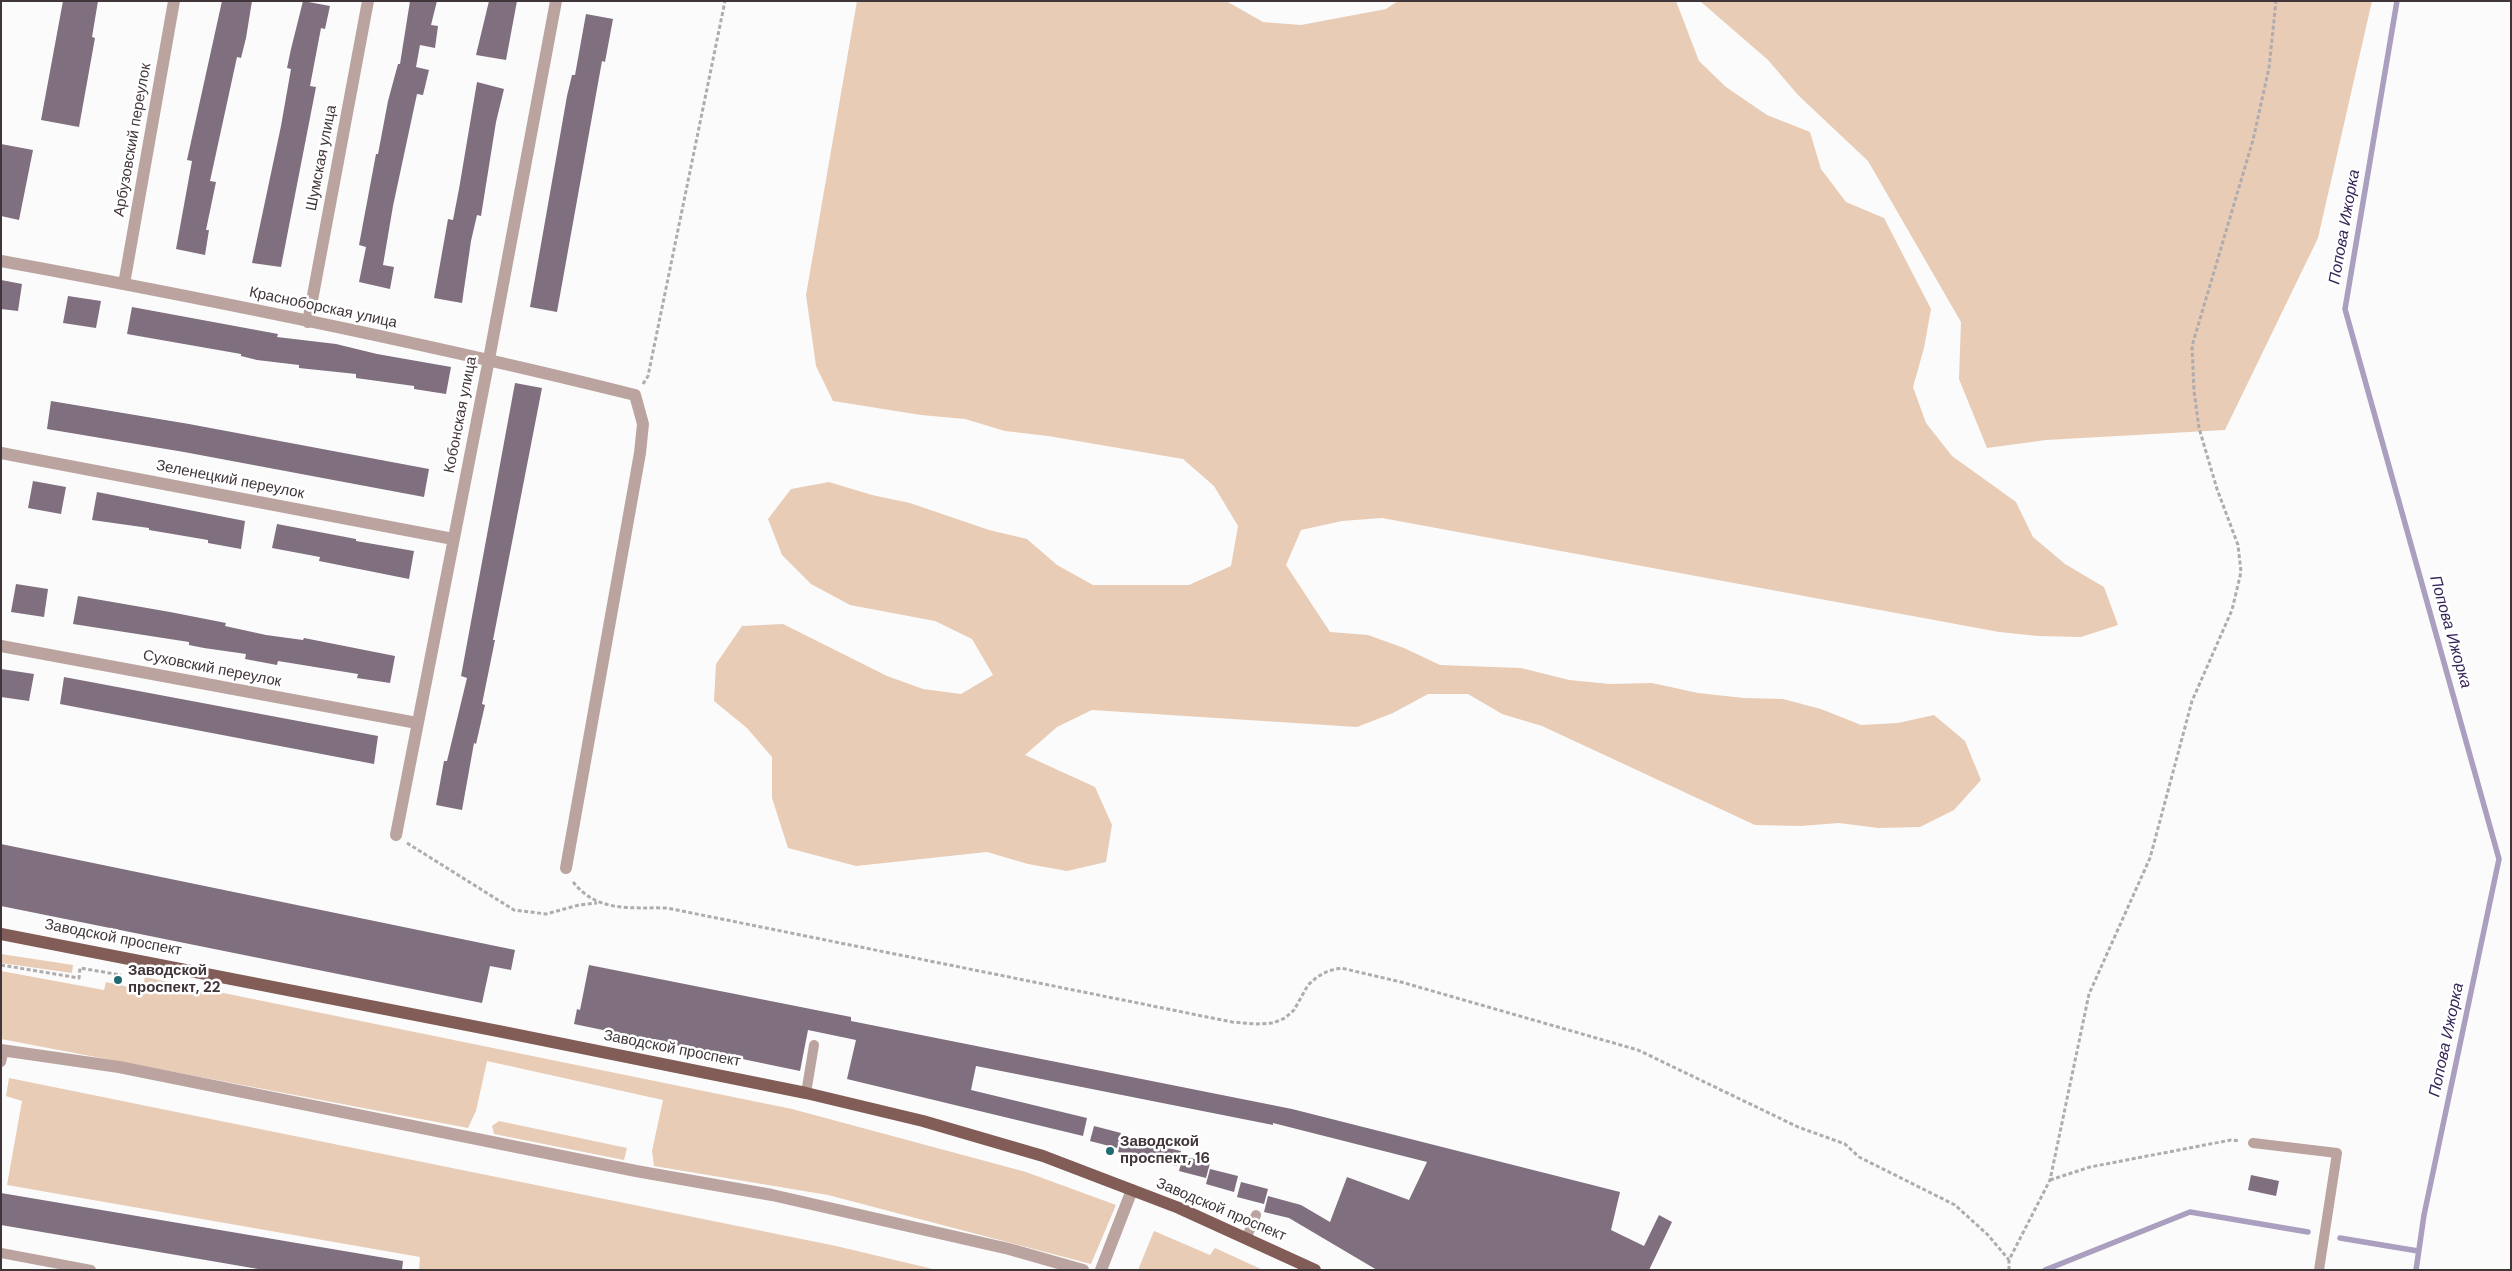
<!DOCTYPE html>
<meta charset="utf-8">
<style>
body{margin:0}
#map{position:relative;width:2512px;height:1271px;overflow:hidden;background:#fbfbfb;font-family:"DM Sans",sans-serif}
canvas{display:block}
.frame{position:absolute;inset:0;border:2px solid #403538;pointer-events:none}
</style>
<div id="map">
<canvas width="2512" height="1271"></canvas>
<div class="frame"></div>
</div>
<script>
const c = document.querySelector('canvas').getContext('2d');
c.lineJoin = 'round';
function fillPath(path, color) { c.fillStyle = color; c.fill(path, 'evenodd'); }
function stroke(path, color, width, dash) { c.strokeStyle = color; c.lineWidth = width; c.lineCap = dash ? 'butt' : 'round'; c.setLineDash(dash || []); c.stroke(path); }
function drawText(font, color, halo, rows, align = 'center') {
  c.font = font + ' "DM Sans",sans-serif'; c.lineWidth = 5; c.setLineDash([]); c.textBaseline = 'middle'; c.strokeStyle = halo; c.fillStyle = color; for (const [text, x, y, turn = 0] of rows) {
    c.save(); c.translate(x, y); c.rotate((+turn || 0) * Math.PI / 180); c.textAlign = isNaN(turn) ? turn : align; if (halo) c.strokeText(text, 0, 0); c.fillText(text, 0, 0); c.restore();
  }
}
fillPath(new Path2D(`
 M857,1h369l37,21 38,3 85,-16 12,-8h278l23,60 27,26 41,28 43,17 11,37 25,33 38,16 47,91 -7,39 -11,39 13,36 26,33 64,46 17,35 32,27 39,23 14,38 -37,12 -43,-1 -39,-4 -617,-114 -40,3 -41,9 -15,35 44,67 38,3 36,13 36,17 81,3 48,12 41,4 42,-1 46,10 46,5 39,1 38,10 40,16 37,-2 36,-8 31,26 16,39 -27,30 -34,17 -42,1 -39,-5 -39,3 -45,-1 -213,-99 -40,-12 -34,-20h-40l-35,19 -36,14 -265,-17 -35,17 -32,28 70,32 17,38 -6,37 -39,9 -39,-7 -41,-12 -131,14 -68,-18 -16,-50v-41l-25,-29 -33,-27 2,-37 26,-38 41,-2 104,52 36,13 38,5 32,-19 -21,-36 -37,-18 -85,-16 -39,-21 -29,-29 -14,-36 23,-30 38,-7 43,13 38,8 79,27 38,9 30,26 36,20h96l42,-19 7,-40 -24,-40 -31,-27 -135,-23 -43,-5 -40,-12 -44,-4 -88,-14 -17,-35 -10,-71z
 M1700,1h672l-54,237 -93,192 -179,10 -59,8 -28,-69 2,-57 -93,-161 -70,-66 -30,-35z
 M1,954l72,11 -1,8 -71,-10z
 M1,971l103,19 2,-8 36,8 3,-13 647,132 234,63 90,33 -25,59 -263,-69 -174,-29 -2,-15 11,-51 -176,-39 -11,50 -8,17 -467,-89z
 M9,1078l827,168 101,24h-518l1,-13 -413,-72 15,-84 -16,-5z
 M499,1121l128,27 -3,12 -130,-26 -2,-8z
 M1154,1231l56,24 5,-7 48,22h-125z`), '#e8ccb6');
stroke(new Path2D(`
 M2397,1l-52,308 154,550 -75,356 -8,55
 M2340,1238l78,13
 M2045,1270l145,-58 118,20`), '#aa9fbf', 5.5);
fillPath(new Path2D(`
 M63,1h35l-6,36 3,1 -16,89 -38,-7z
 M222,1h30l-6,37 -5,20 -4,-1 -27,124 6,1 -10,48h3l-4,25 -29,-6 16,-88 -5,-1z
 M303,1l27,5 -5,23 -4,-1 -11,58 6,1 -35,180 -29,-4 29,-137 10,-57 -4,-1 4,-19z
 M410,1h27l-6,24 7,1 -3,22 -15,-3 -4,22 13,3 -6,25 -6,-1 -24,112 -10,59 11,2 -4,22 -31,-7 7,-35 -7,-2 17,-91h2l10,-53 10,-37h2z
 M489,1h28l-11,59 -30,-5z
 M586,14l27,5 -8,43 -3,-1 -45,251 -27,-5 37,-211 5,-21h3z
 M477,82l27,7 -8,33 -15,94 -4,-1 -6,26 -9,62 -28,-5 14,-79 5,1 6,-31z
 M1,144l32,6 -14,70 -18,-4z
 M1,280l21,4 -4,27 -17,-2z
 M68,296l33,5 -5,27 -33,-5z
 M132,307l146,27 -1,3 59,7 41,10 74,13 -5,27 -32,-5v-3l-58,-8v-4l-57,-6v-3l-42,-5 -16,-4v-2l-114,-20z
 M515,383l27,5 -49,252h2l-13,64 3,1 -9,39 -2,-1 -12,67 -26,-5 8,-44h3l20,-83 -6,-2z
 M51,401l138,23 240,45 -5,28 -240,-45 -137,-23z
 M33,481l33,6 -5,27 -33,-6z
 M97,492l148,29 -4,28 -33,-6v-3l-59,-10v-2l-57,-8z
 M277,524l79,15v2l58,10 -5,28 -90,-18 1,-4 -48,-9z
 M16,584l32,5 -4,28 -33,-5z
 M78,596l92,16 56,11 -1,3 41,9 37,5 1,-2 91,18 -5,27 -33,-5 1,-4 -80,-13 -1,4 -32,-6 1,-5 -42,-6 -15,-3v-3l-116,-18z
 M1,669l33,5 -5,27 -28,-4z
 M64,677l314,59 -4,28 -314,-60z
 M1,844l514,106 -4,20 -21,-4 -8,37 -481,-97z
 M589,965l262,52v4l441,88 328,83 -9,38 33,16 15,-31 13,7 -23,48h-272l-88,-52 -25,-6 4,-16 33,9 29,17 17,-45 62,23 18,-38 -154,-39v2l-297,-59 -5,24 116,28 -4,18 -236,-57 9,-39 -48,-10 -8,41 -226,-47 3,-15 3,1z
 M1094,1126l27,7 -4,15 -27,-7z
 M1122,1137l59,14 -4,15 -59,-14z
 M1183,1156l27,7 -4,15 -27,-7z
 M1210,1169l28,7 -4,16 -28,-8z
 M2251,1175l28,6 -3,15 -28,-6z
 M1241,1182l27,7 -4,15 -27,-7z
 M1,1193l402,68 -1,9h-138l-263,-45z`), '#7f6f7f');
stroke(new Path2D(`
 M643,384l5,-8 77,-375
 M407,843l107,67 32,4 33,-9 18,-2
 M573,882c25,31 57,25 94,26l565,114 24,2 17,-1 12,-5 9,-8 14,-25 9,-8 11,-6 13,-3 60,14 237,68 160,77 47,17 14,13 96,48 33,30 21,25
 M1,965l78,13 1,-10 41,7
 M2050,1180l40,-13 141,-27 9,1
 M2009,1270v-10l41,-80 39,-186 61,-136 42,-157 40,-91 9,-38 -3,-27 -21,-56 -18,-61 -5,-37 -2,-45 61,-206 16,-72 7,-67`), '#b0acad', 3, [4, 2.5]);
stroke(new Path2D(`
 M1,1062l3,-12
 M806,1093l8,-48
 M2253,1143l84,10 -18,117
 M1246,1239l10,-24
 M1,1253l90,17`), '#bba4a0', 10);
stroke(new Path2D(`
 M1,261c213,39 425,82 634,134l8,29 -3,29 -74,415
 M124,284l50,-283
 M308,322l60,-321
 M1,453l452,86
 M1,646l416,77
 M396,835l93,-476 67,-358
 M1,1050l118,17 517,104 136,24 237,54 74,21
 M1101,1270l31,-80`), '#bba4a0', 12);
stroke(new Path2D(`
 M1,934l502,98 303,61 117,28 120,35 136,52 136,62`), '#825c56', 12);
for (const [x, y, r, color] of [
 [118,980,5,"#1f6b70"],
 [1110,1151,5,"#1f6b70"]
]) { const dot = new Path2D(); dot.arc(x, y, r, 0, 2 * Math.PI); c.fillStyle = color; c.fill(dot); stroke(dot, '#fff', 2); }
drawText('15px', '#403538', '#fff', [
 ["Арбузовский переулок",133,140,-80],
 ["Шумская улица",322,158,-79],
 ["Красноборская улица",323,308,12],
 ["Кобонская улица",461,415,-79],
 ["Зеленецкий переулок",230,480,11],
 ["Суховский переулок",212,669,11],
 ["Заводской проспект",113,938,11],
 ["Заводской проспект",672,1049,11],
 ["Заводской проспект",1221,1210,23]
]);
drawText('bold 15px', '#403538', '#fff', [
 ["Заводской",128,971],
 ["проспект, 22",128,988],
 ["Заводской",1120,1142],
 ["проспект, 16",1120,1159]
], 'left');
drawText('italic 16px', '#362559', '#fff', [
 ["Попова Ижорка",2345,227,-80],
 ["Попова Ижорка",2450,632,74],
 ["Попова Ижорка",2447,1040,-78]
]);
</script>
